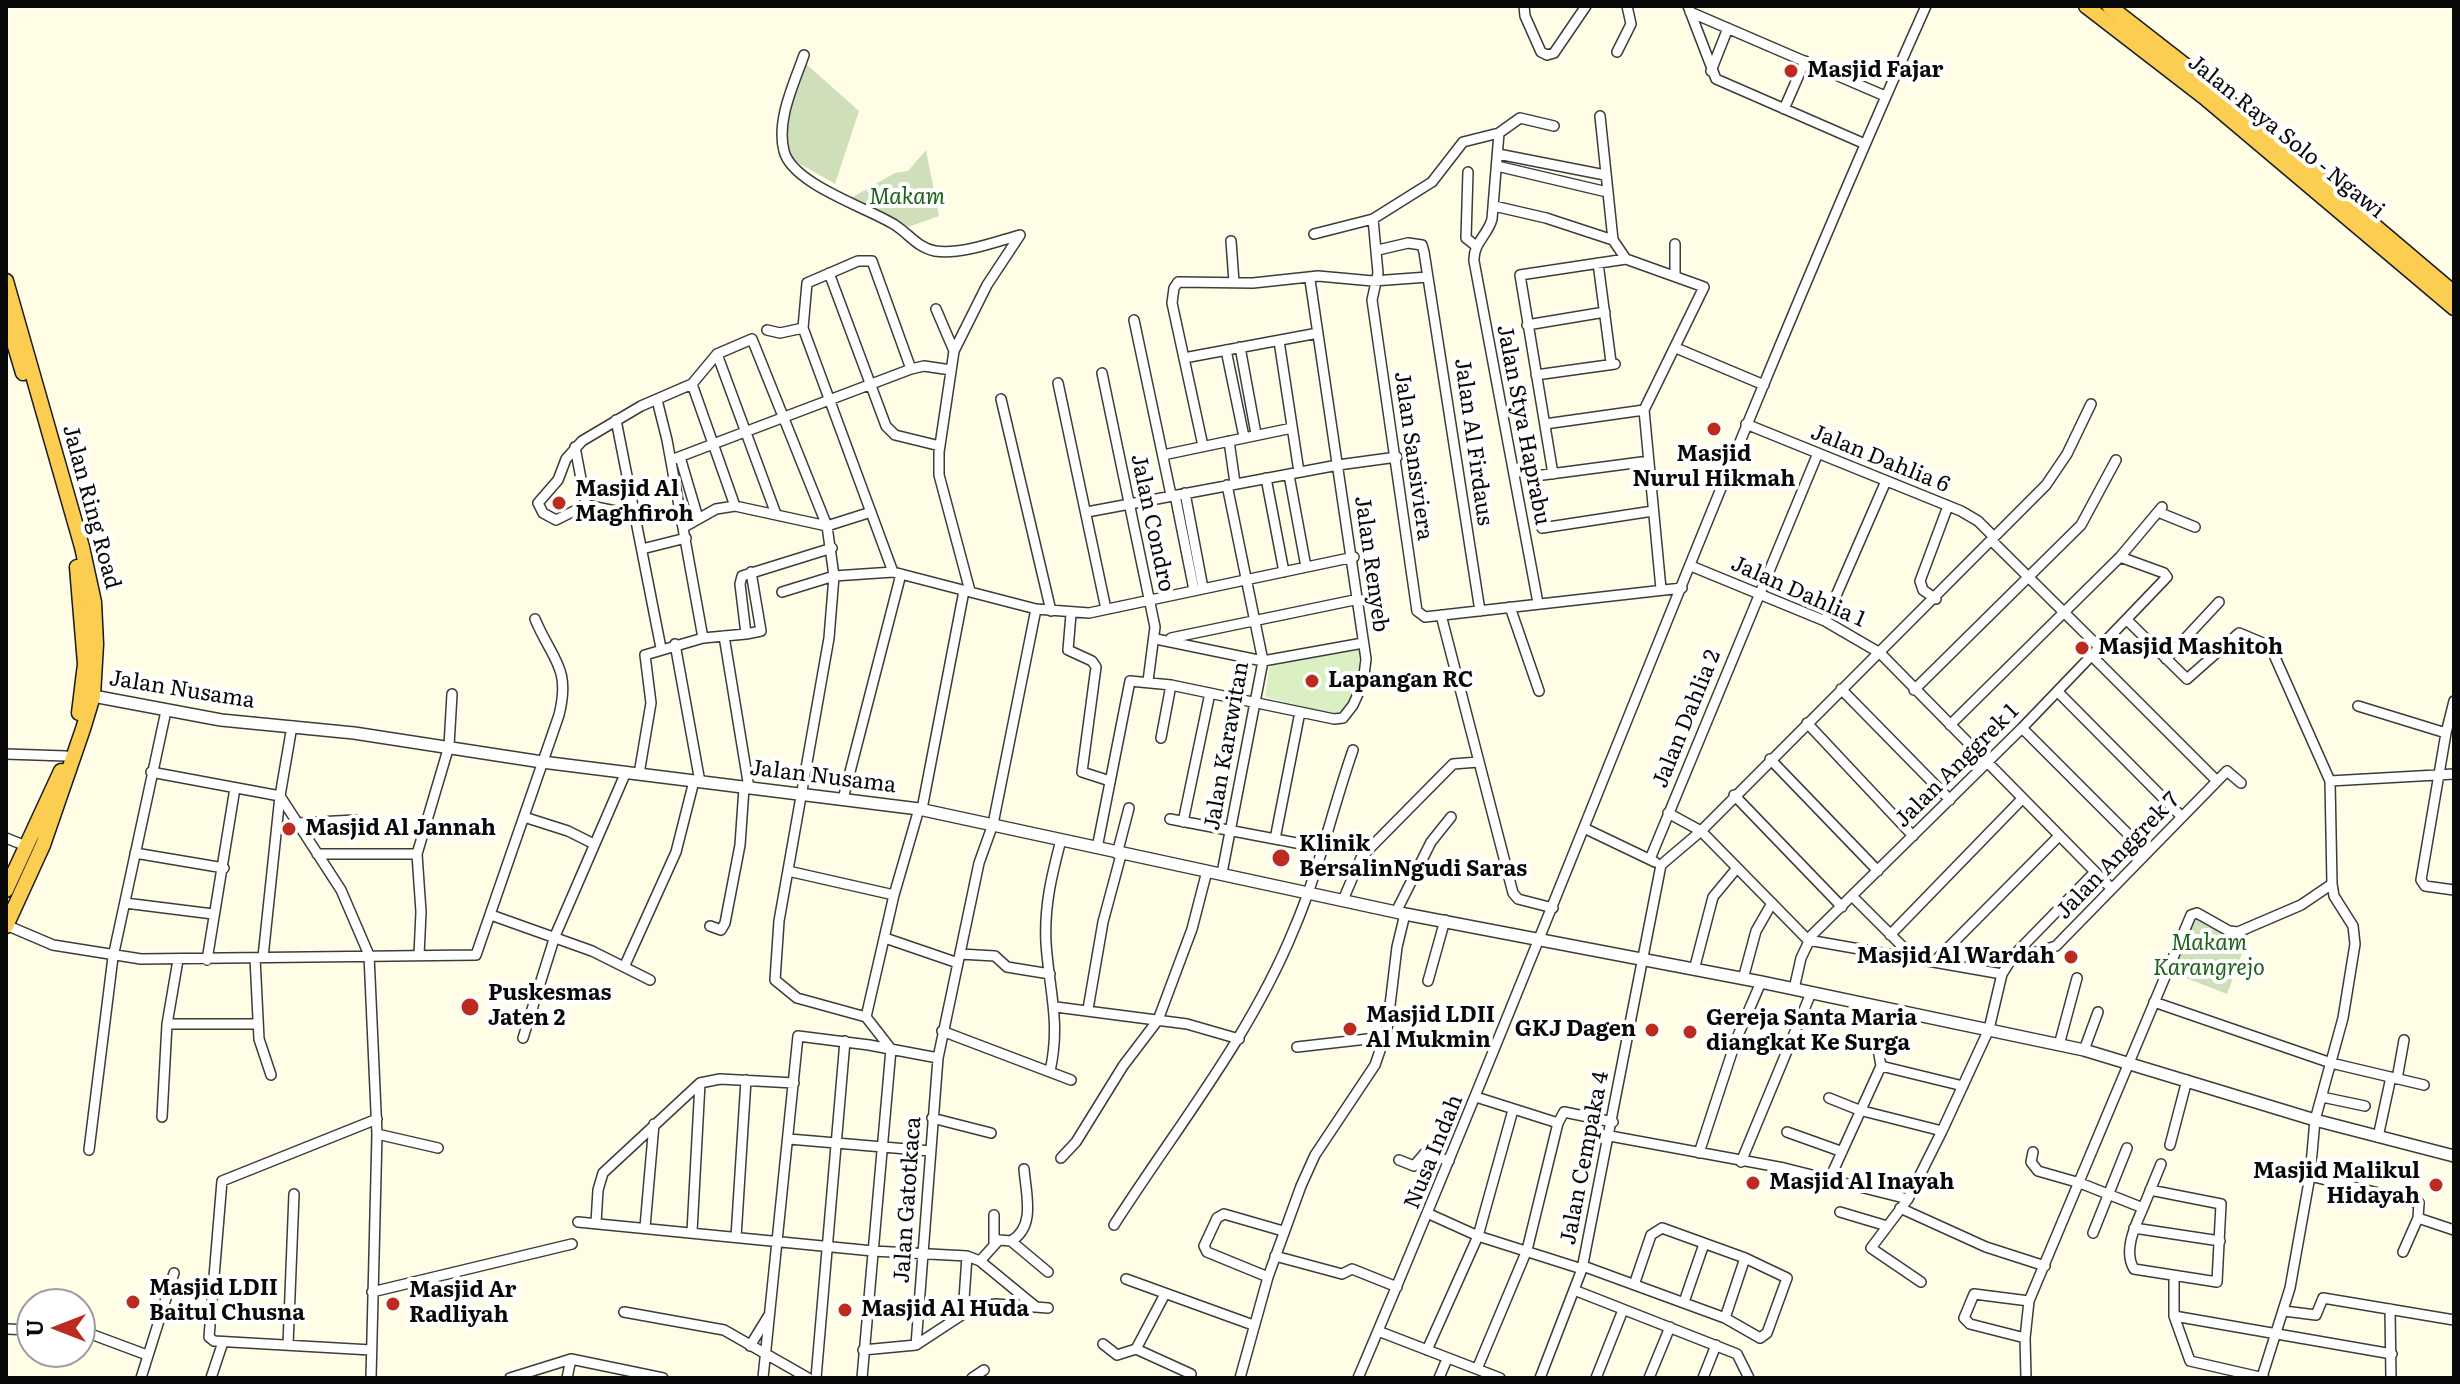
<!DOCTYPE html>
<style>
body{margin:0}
#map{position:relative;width:2460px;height:1384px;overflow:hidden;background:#fffde6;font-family:Literata,serif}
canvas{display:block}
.frame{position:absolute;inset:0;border:8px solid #090909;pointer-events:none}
.north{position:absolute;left:16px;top:1288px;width:80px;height:80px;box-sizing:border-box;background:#fff;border:2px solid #9d9d9d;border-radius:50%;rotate:270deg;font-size:22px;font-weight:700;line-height:32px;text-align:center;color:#090909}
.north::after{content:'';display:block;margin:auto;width:28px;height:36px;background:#bc2b1f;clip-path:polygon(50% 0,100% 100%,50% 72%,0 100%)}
</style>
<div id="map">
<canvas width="2460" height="1384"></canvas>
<div class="frame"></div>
<div class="north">U</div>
</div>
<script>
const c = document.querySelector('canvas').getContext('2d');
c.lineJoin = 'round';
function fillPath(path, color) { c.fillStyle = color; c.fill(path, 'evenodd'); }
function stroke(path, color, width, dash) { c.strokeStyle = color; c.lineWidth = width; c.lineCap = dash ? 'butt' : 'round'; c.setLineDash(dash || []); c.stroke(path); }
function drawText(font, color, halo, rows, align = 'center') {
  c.font = font + ' Literata,serif'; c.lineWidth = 8; c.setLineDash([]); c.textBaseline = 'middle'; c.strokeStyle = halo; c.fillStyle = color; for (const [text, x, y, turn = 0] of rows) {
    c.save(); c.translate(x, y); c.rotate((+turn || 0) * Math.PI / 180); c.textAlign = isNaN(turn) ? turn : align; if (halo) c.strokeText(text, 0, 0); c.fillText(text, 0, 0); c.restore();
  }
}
fillPath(new Path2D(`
 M805,63l54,48 -24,73 -45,-26c-10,-31 3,-65 15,-95z
 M926,150l13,66 -34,12 -54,-30 44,-25 13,-2z
 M2196,917l29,16 25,-2 -23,63 -56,-22z`), '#cedfb9');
fillPath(new Path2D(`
 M1360,650l-2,33 -18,33 -75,-19 5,-34z`), '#daf0c2');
const minor = new Path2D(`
 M1524,6l1,10 16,36 6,3 7,-2 32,-47
 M1688,6l28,73 149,65
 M1690,12l195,84
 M1617,52l14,-28 -4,-18
 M804,55c-10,29 -28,65 -20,96 8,33 84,57 111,74 14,9 23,23 40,26 26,4 60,-9 85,-16l-33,50 -33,66 -15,101v23l31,116
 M1711,71l17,-43
 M1784,109l21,-48
 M1600,116l13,124 13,19 78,28 -60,123 17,179
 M1554,126l-34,-8 -21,15 -36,9 -31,40 -59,37 5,54 -6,27 45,311 8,6 257,-29
 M1499,133l-7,86c-4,16 -19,24 -18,42l64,342
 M1498,154l107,21
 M1497,166l110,26
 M1468,172l-2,66 10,8
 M1494,206l52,12 67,22
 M1314,234l59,-15
 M1231,241l3,41
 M1675,244v31
 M1378,250l30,-7 14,2 2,7 56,359
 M1598,263l13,99
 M829,273l57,153 9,9 45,11
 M936,309l18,42
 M1134,320l37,175
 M1527,325l78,-13
 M767,330l13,3 23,-5
 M1279,341l20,131
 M1240,347l16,87
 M1676,348l88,37
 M1226,350l18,87
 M717,354l59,160
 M1184,358l134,-25
 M1102,373l53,254 -7,54
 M1536,375l79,-11
 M1058,383l48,226
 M692,384l43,122
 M1001,399l50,212
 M657,400l10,40 36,198
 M616,420l45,228
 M1545,424l99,-14
 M1746,424l215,87 17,10 16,16
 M1229,441l6,42
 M1203,446l-31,-143 2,-15 4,-6 75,1 65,-7 55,5 55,-4
 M575,447l11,58
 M1163,455l129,-27
 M680,457l18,61
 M671,460l240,-91 13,-3 27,4
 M1553,474l-33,-199 106,-16
 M1289,475l17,92
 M1535,476l114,-15
 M1266,478l18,94
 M1185,493l18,95
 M1175,495l19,95
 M1087,512l251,-47 59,-8
 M2158,512l37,15
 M635,515l-49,-10 -30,15 -13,-7 -5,-10 20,-23 8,-21 16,-18 59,-35 51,-22 25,-30 35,-15 75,187 7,50 -5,62 -50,283 -4,59 22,18 69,19 25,32
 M684,527l32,-18 19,-3 92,20 44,-14
 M1542,528l111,-17
 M1991,540l109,108
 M642,549l44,-11
 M1691,566l134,55 55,32 231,235
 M893,572l-90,-244 4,-45 51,-22h14l39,108
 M782,592l52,-16 59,-4 143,37 53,4 265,-56
 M1936,599l-13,-9 -3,-9 28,-75
 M1510,607l29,84
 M1071,614l-3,36 24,11 4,6 -14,105 28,9
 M1441,615l72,278 5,6 35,9
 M2127,620l60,59 52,-46 31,13 60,135 2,103 2,12 19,30 2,18 -12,74 -28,102 -5,56 -20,112 -28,89
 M1825,621l61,-140
 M746,634l15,-3 -10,-59
 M724,636l25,152
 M1171,638l188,-39
 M1156,639l107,22 100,-18
 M675,644l25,138
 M2092,656l125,125
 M2166,659l53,-57
 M1841,689l109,111
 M1914,690l167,-165 35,-65
 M2058,692l123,124
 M2358,706l88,27 -25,147 4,6 29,4
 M1807,723l106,113
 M1950,725l170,-168 42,-50
 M2022,728l124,124
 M2446,733l8,-32
 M1161,738l10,-53
 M6,754l60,2
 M1770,759l108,112
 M151,772l129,24 61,94 28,65 8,179 -6,244
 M639,774l12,-71 -6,-48 58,-17 43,-4 -6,-50 2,-8 90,-28
 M2330,781l124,-7
 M1734,795l108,112
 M843,799l58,-225
 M922,809l42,-218
 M1668,813l33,18 107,109 194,34
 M524,817l44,14 26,13
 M1170,819l105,20 25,-127
 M1183,822l27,-129
 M298,823l57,-3
 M1586,829l69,33
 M6,838l20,8
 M1275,839l48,9
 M1097,848l33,-167 41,4 163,34 9,-1 10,-13 10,-22 3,-24 -56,-379
 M135,853l89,15
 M317,854h100
 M1117,854l12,-46
 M1650,859l168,-406
 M1661,865l40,-34 345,-346 21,-31 24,-50
 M788,871l106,24
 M1222,873l41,-212 -36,-176
 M1853,897l62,62
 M1343,900l18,-42 9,-10 83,-84 25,-2
 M125,903l88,11
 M1396,912l35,-70 20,-25
 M491,915l101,36 58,29
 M6,925l47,20 88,14 335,-4 83,-240c12,-48 -7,-55 -24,-96
 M710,926l11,4 4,-7 15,-78 4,-57
 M1890,935l132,-136
 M885,938l73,25
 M960,954l35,2 12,11 43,7
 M419,955l2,-43 -4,-58 32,-108 3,-52
 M263,957l17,-161 12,-70
 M255,958l4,81 12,36
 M207,960l28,-172
 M2011,960l45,-14 171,-175 14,12
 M1934,962l125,-126
 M625,965l51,-113 18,-71
 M1694,970l19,-73 24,-29
 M1743,979l13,-48 16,-28
 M1428,981l17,-61
 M1794,989l7,-31 11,-23 210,-207 145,-151 -3,-4 -44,-16
 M2154,1002l177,61 93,22
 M1056,1007l131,17 52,15
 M1088,1009l15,-87 18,-67
 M866,1017l28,-122 25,-86
 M167,1024h91
 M942,1031l129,49
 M523,1038l32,-102 71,-164
 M2059,1045l18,-67
 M1297,1047l88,-10
 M2084,1050l14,-38
 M1881,1066l82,20
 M1050,1071c11,-49 -1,-81 -4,-128 -2,-37 6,-69 15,-103
 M2397,1079l7,-39
 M1476,1097l82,26 6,-11 49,10
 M2322,1097l43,9
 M1829,1098l30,12 83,21
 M162,1117l5,-93 11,-64
 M932,1118l59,15
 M1787,1132l53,19
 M377,1134l61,14
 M1610,1136l174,32 124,31
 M2378,1137l13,-60
 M789,1139l141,12
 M2170,1145l17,-65
 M89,1150l24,-193 53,-246
 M2033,1152l-2,10 7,9 42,12 63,25c-8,18 -20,43 -9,61l83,13 4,-78 -71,-14
 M1699,1153l37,-113 25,-58
 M1061,1158l15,-16 47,-76 35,-46 34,-91 15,-58
 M1399,1160l15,6 11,-13 24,8
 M1741,1162l70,-169
 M2310,1176l109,27 -1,15 -15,34
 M1830,1178l51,-112 -3,-17
 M1900,1208l86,39 59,19
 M2143,1208l18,-44
 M1840,1212l47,14
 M1427,1213l51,23 104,33
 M994,1215v30
 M2418,1218l36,12
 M578,1222l295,29 94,5 13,5 56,46
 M596,1223l2,-33 5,-17 97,-90 20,-4 74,4
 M1114,1225c62,-97 136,-188 180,-296 25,-58 38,-119 59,-179
 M645,1227l9,-103
 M2134,1228l86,13
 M692,1232l8,-149
 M2093,1233l34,-85
 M736,1237l10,-157
 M1011,1241c25,-14 15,-47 13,-72
 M1011,1241l37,31
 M1275,1256l67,18 10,-5 45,18
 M980,1261l19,-21 12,1
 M1583,1266l142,52 35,20 7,-5 20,-55 -42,-20 -83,-30 -11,7 -16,47
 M2174,1276v40l16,45 74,17
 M1268,1277l-61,-25 -3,-6 13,-28 7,-4 59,17
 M1126,1279l127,46
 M1921,1282l-50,-34 37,-49 34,-68 47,-102 13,-55 12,-19 81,-83
 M1574,1290l163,64 12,24
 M372,1292l200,-48
 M1684,1302l20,-58
 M2390,1309l1,69
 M2284,1311l32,4 7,-17 131,22
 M624,1312l100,18 84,48
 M963,1314l4,-58
 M2174,1316l218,38
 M1725,1318l20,-60
 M6,1329l26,1
 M80,1330l67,25
 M1378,1331l122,47
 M2025,1338l-55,-14 -6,-6 10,-24 55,7
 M1103,1344l14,11 19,-6 29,-55
 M288,1345l6,-151
 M916,1345l22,-287 41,-195 14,-39 43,-215
 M750,1346l19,-31
 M1136,1349l55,25
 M371,1350l-157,-9 -5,-4 13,-156 155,-62
 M863,1350l53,-5 58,-38 22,-3 52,4
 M1427,1350l51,-114 35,-126
 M1477,1369l50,-119 31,-127
 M141,1378l33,-105
 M211,1378l12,-36
 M510,1378l61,-19 92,19
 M567,1378l4,-19
 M763,1378l35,-342 71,9 69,13
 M816,1378l29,-337
 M862,1378l29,-329
 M972,1378l12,-8
 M1240,1378l28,-101 33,-91 14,-31 60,-90 12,-35 10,-83 8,-33
 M1358,1378c194,-456 366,-920 568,-1372
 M1439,1378l8,-19
 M1540,1378l42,-109 79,-404
 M1596,1378l27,-68
 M1649,1378l21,-51
 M1703,1378l13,-33
 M2026,1378l-1,-40 4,-37 162,-386 6,-2 32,18 9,1 63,-27 31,-21`);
const tertiary = new Path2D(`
 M93,696l128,24 133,13 188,29 377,47 486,105 356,68 323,68 231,70 139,36`);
const trunk = new Path2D(`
 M2086,6l118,91 250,211
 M2109,6l77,60 268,227
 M6,281l76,266 12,55 2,42 -3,52 -10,33 -40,116 -37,81
 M6,316l17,57
 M77,567l8,97 -6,49
 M6,890l55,-119`);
stroke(minor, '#3c3c3c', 12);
stroke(tertiary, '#3c3c3c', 14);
stroke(trunk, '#1a1a1a', 17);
stroke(minor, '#fff', 9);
stroke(tertiary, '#fff', 11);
stroke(trunk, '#fbcd51', 14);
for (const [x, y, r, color] of [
 [1791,71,8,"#bc2b1f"],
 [1714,429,8,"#bc2b1f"],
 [559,503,8,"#bc2b1f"],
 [2082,648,8,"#bc2b1f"],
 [1312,681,8,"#bc2b1f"],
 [289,829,8,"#bc2b1f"],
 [1281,858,10,"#bc2b1f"],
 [2071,957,8,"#bc2b1f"],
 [470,1007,10,"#bc2b1f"],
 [1350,1029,8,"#bc2b1f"],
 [1652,1030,8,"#bc2b1f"],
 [1690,1032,8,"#bc2b1f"],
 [1753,1183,8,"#bc2b1f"],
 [2436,1185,8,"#bc2b1f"],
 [133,1302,8,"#bc2b1f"],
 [393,1304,8,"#bc2b1f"],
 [845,1310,8,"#bc2b1f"]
]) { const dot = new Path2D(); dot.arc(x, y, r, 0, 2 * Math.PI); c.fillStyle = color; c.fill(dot); stroke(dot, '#fff', 3); }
drawText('bold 22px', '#090909', '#fff', [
 ["Masjid Fajar",1807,71],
 ["Masjid",1714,455,"center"],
 ["Nurul Hikmah",1714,480,"center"],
 ["Masjid Al",575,490],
 ["Maghfiroh",575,515],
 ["Masjid Mashitoh",2098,648],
 ["Lapangan RC",1328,681],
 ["Masjid Al Jannah",305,829],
 ["Klinik",1299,845],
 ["BersalinNgudi Saras",1299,870],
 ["Masjid Al Wardah",2055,957,"right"],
 ["Puskesmas",488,994],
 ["Jaten 2",488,1019],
 ["Masjid LDII",1366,1016],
 ["Al Mukmin",1366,1041],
 ["Gereja Santa Maria",1706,1019],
 ["diangkat Ke Surga",1706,1044],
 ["GKJ Dagen",1636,1030,"right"],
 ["Masjid Malikul",2420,1172,"right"],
 ["Hidayah",2420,1197,"right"],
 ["Masjid Al Inayah",1769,1183],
 ["Masjid LDII",149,1289],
 ["Baitul Chusna",149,1314],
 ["Masjid Ar",409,1291],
 ["Radliyah",409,1316],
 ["Masjid Al Huda",861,1310]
], 'left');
drawText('22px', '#090909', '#fff', [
 ["Jalan Raya Solo - Ngawi",2286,137,39],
 ["Jalan Stya Haprabu",1523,425,79],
 ["Jalan Al Firdaus",1473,442,82],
 ["Jalan Sansiviera",1413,456,82],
 ["Jalan Dahlia 6",1880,459,22],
 ["Jalan Ring Road",91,507,75],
 ["Jalan Condro",1152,523,78],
 ["Jalan Renyeb",1371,564,82],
 ["Jalan Dahlia 1",1798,592,24],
 ["Jalan Nusama",182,690,9],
 ["Jalan Dahlia 2",1687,719,-68],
 ["Jalan Karawitan",1227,746,-80],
 ["Jalan Anggrek 1",1957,766,-45],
 ["Jalan Nusama",823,777,7],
 ["Jalan Anggrek 7",2118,856,-46],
 ["Nusa Indah",1434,1152,-68],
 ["Jalan Cempaka 4",1585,1158,-79],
 ["Jalan Gatotkaca",908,1200,-86]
]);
drawText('italic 22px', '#1f6119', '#fff', [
 ["Makam",907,198],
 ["Makam",2209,944],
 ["Karangrejo",2209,969]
]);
</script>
